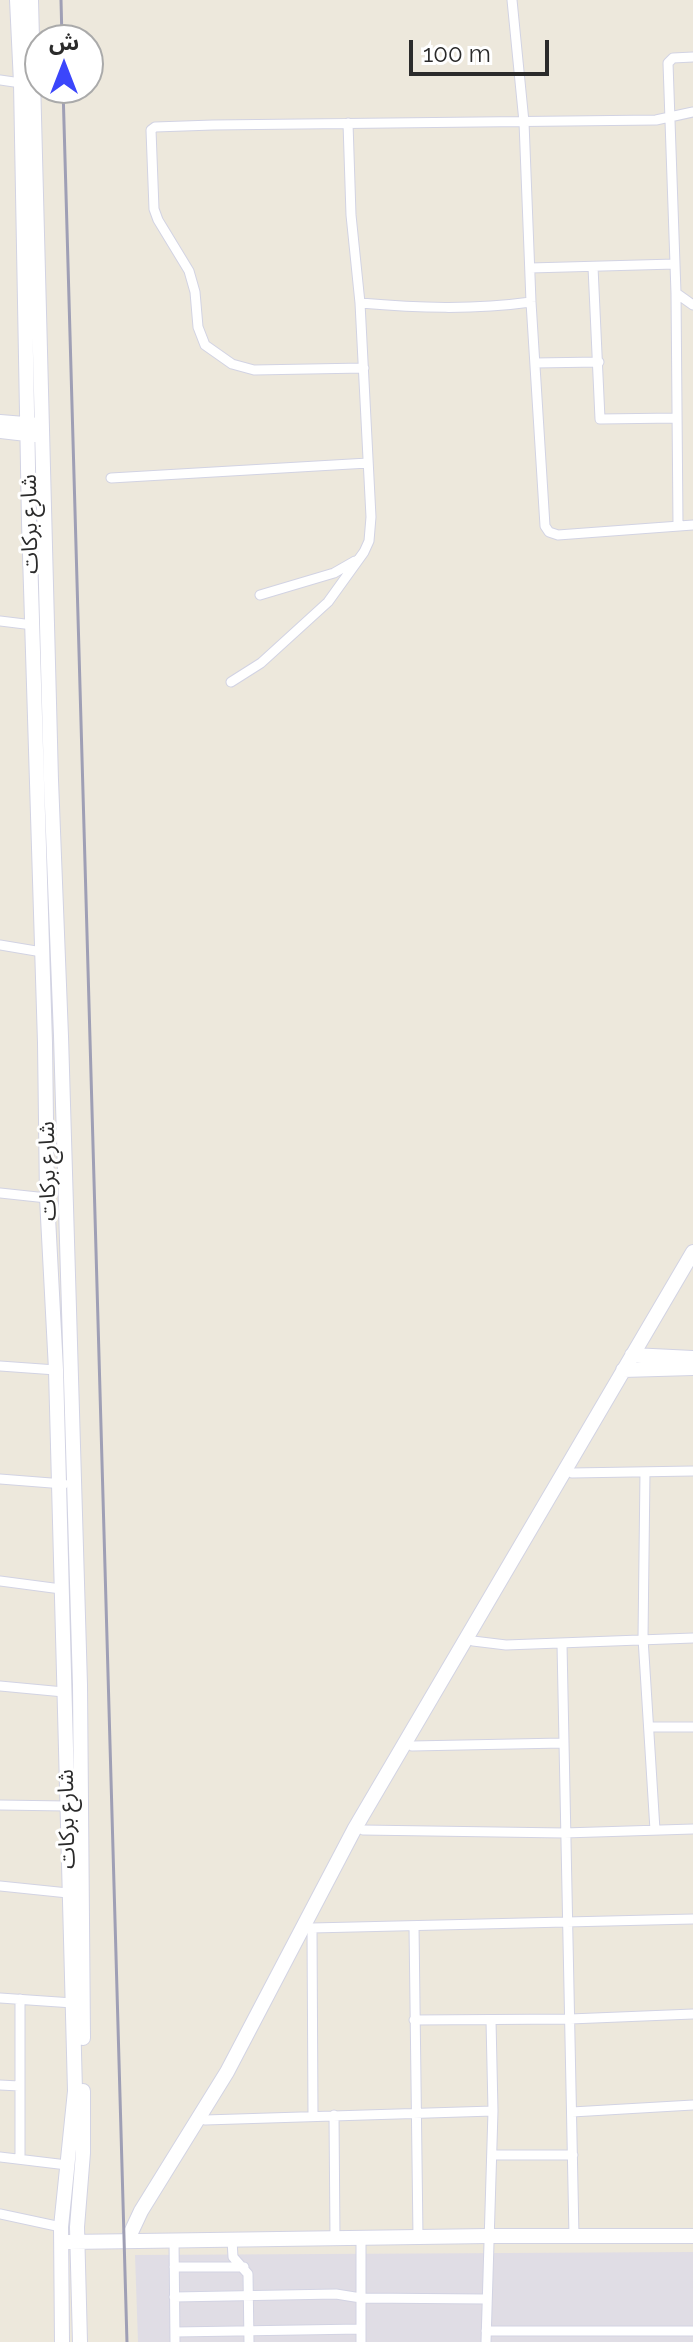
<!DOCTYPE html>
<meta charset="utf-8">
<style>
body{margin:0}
#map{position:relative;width:693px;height:2342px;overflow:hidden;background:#ede8dc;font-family:Raleway,"Noto Sans Arabic",sans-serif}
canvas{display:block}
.north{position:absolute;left:24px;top:24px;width:80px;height:80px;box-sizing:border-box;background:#fff;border:2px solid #aaa;border-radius:50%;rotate:0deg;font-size:22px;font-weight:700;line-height:32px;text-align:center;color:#2b2b2b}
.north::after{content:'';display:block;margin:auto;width:28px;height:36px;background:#3b46fb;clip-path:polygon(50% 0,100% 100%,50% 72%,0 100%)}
.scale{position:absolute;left:409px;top:40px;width:140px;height:36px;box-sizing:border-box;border:4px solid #2b2b2b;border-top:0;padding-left:10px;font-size:24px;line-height:28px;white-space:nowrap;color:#2b2b2b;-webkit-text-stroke:6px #fff;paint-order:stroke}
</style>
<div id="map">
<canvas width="693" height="2342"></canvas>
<div class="north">ش</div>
<div class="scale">100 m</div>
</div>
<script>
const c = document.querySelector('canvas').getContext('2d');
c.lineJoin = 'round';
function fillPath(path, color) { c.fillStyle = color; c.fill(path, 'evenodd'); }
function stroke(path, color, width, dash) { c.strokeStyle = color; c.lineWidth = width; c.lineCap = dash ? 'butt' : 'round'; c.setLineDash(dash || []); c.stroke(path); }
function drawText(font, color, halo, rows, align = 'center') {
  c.font = font + ' Raleway,"Noto Sans Arabic",sans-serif'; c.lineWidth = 6; c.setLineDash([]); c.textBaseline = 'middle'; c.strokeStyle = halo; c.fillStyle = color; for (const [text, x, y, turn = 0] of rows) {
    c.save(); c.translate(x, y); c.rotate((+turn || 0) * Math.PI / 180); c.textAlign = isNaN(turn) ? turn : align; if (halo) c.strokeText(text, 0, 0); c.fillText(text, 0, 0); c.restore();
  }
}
fillPath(new Path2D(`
 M693,2252v90h-555l-3,-87z`), '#e0dde5');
const street = new Path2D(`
 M512,0l12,122 7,180 14,224 4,6 9,3 135,-10
 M0,80l21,3
 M593,267l7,152 76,-1
 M530,268l145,-4
 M676,293l17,12
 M360,303c58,5 113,7 171,-1
 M535,363l64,-1
 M364,368l-110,2 -22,-6 -27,-19 -7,-18 -3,-35 -6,-21 -31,-51 -4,-11 -3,-79 4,-3 58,-2 443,-5 37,-8
 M111,478l257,-15
 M678,525l-2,-232 -8,-230 5,-5 20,-1
 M260,595l74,-22 21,-12
 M0,621l33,4
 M231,682l30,-19 67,-61 36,-50 5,-11 2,-24 -11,-214 -9,-88 -3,-92
 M0,945l42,7
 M0,1193l47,5
 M0,1366l56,4
 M645,1472l-2,166 12,192
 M572,1473l121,-2
 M0,1479l64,5
 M0,1581l61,8
 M473,1641l33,4 187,-7
 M562,1644l12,592
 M0,1686l64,6
 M650,1727h43
 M412,1746l151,-3
 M0,1805l66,1
 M363,1830l201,3 129,-4
 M0,1886l68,7
 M414,1926l4,311
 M0,1998l73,5
 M20,1999v159
 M414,2020l156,-1 123,-5
 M0,2085l19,1
 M572,2112l121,-7
 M334,2115l1,123
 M313,2116l-1,-188 381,-9
 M205,2120l288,-9
 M492,2155h81
 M0,2157l67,8
 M0,2214l61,13
 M361,2238v104
 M174,2240l1,102
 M232,2240l1,17 15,17 1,68
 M174,2267h70
 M174,2297l162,-3 25,4 125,1
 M486,2331h207
 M175,2332l186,-3
 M486,2342l7,-231 -2,-91`);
const secondary = new Path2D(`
 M17,0l4,83 8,439 16,521 2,155 9,172 19,721 -14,136 1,115
 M31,0l20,780 10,256 19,649 3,353
 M0,422l37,3
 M0,431l35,4
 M632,1355l61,3
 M623,1370l70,-2
 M127,2241l14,-30 86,-139 128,-244 338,-576
 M69,2242l419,-6h205
 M80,2342l-3,-115 6,-74v-62`);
stroke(street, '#d2d3e3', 11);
stroke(secondary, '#d2d3e3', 16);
stroke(street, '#fff', 9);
stroke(secondary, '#fff', 14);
stroke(new Path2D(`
 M61,0l1,40
 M63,88l64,2254`), '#9f9fb5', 3);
drawText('22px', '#2b2b2b', '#fff', [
 ["شارع بركات",30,524,-91],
 ["شارع بركات",48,1171,-91],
 ["شارع بركات",67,1819,-91]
]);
</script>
